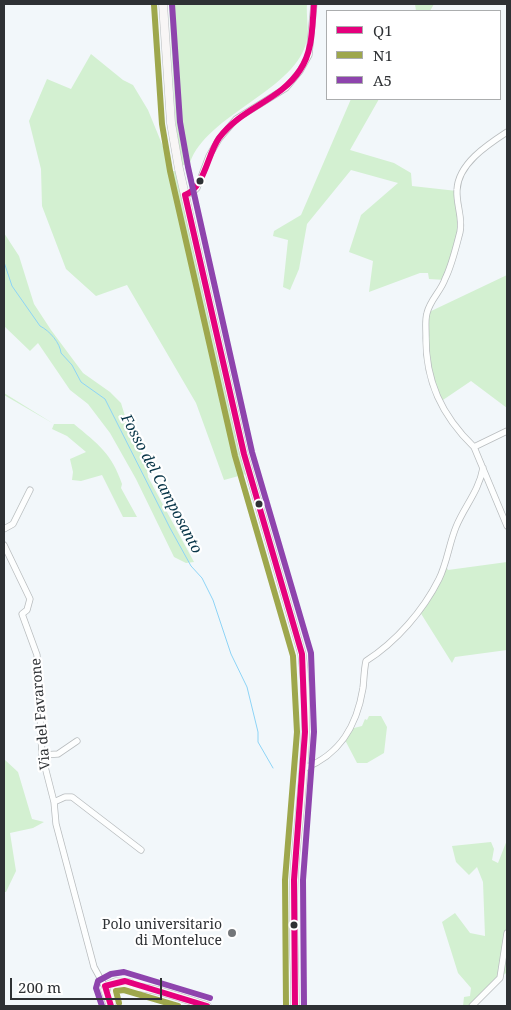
<!DOCTYPE html>
<style>
body{margin:0}
#map{position:relative;width:511px;height:1010px;overflow:hidden;background:#f2f7fa;font-family:"Noto Serif",serif}
canvas{display:block}
.frame{position:absolute;inset:0;border:5px solid #2e3134;pointer-events:none}
.legend{position:absolute;left:326px;top:10px;width:175px;height:90px;box-sizing:border-box;background:#fff;border:1px solid #abadae;margin:0;padding:6px 9px;list-style:none;font-size:15px;color:#2e3134}
.legend li{display:flex;align-items:center;gap:10px;height:25px}
.legend b{width:25px;border:1px solid #abadae}
.scale{position:absolute;left:10px;top:978px;width:152px;height:22px;box-sizing:border-box;border:2px solid #2e3134;border-top:0;padding-left:6px;font-size:15px;line-height:18px;white-space:nowrap;color:#2e3134;-webkit-text-stroke:4px #fff;paint-order:stroke}
</style>
<div id="map">
<canvas width="511" height="1010"></canvas>
<div class="frame"></div>
<ul class="legend">
<li><b style="height:6px;background:#e5007d"></b>Q1</li>
<li><b style="height:6px;background:#9ea74c"></b>N1</li>
<li><b style="height:6px;background:#8e44ad"></b>A5</li>
</ul>
<div class="scale">200 m</div>
</div>
<script>
const c = document.querySelector('canvas').getContext('2d');
c.lineJoin = 'round';
function fillPath(path, color) { c.fillStyle = color; c.fill(path, 'evenodd'); }
function stroke(path, color, width, dash) { c.strokeStyle = color; c.lineWidth = width; c.lineCap = dash ? 'butt' : 'round'; c.setLineDash(dash || []); c.stroke(path); }
function drawText(font, color, halo, rows, align = 'center') {
  c.font = font + ' "Noto Serif",serif'; c.lineWidth = 4.5; c.setLineDash([]); c.textBaseline = 'middle'; c.strokeStyle = halo; c.fillStyle = color; for (const [text, x, y, turn = 0] of rows) {
    c.save(); c.translate(x, y); c.rotate((+turn || 0) * Math.PI / 180); c.textAlign = isNaN(turn) ? turn : align; if (halo) c.strokeText(text, 0, 0); c.fillText(text, 0, 0); c.restore();
  }
}
fillPath(new Path2D(`
 M169,4h138c-1,11 2,24 0,35 -9,51 -101,75 -117,124l-9,3 -5,-21h3l-3,-16z
 M415,4h19l-4,7h-14z
 M91,54l32,26 10,5 15,25 25,61h3l70,303 -22,6 -28,-77 -69,-118 -31,11 -30,-27 -24,-63 -1,-37 -12,-48 18,-42 24,10z
 M351,99h28l-29,51 44,13 17,10 1,13 45,5 5,27 -17,62 -16,-1 -1,-6h-8l-51,19 4,-31 -24,-9 12,-37 37,-32 -47,-13 -44,54 -8,45 -9,21 -7,-3 5,-47 -15,-4 1,-5 27,-16z
 M4,233l15,23 15,48 17,26 32,43 27,19 11,11 10,33 15,24 2,17 46,85 -8,1 -12,-6 -38,-78 -26,-46 -22,-29 -18,-14 -32,-47 -8,8 -26,-25z
 M507,275v133l-36,-27 -31,21 -10,-29 -3,-60z
 M4,393l50,31h20c24,20 38,30 48,60l-1,4 16,29h-14l-21,-42 -21,6 -9,-1 1,-8 -3,-13 16,-7 -19,-16 -15,-7 2,-5 -50,-29z
 M507,562v88l-52,7 -3,6 -32,-51 25,-48 3,6z
 M369,716h12l6,11 -3,26 -17,10h-10l-12,-23 5,-11 12,-3 3,-7 2,1z
 M4,759l14,13 14,47 12,3 -11,6 -23,5 6,38 -10,21h-2z
 M507,840v132l-35,34h-9l1,-9 6,-1 1,-8 -13,-15 -16,-51 13,-9 15,20 15,3 -2,-54 -6,-15 -8,8 -13,-13 -4,-16 39,-4 3,7 -2,11 6,3z`), '#d3f0d1');
stroke(new Path2D(`
 M4,262l8,24 28,40c10,5 20,17 21,27l11,12 9,17 24,17 65,129 21,38 11,12 11,22 18,54 16,33 11,45v10l15,26`), '#8ed4f6', 1);
const street = new Path2D(`
 M185,195l8,-3 4,-4 12,-32 10,-17 17,-20 50,-31 14,-17 9,-16 5,-51
 M507,431l-33,16 33,79
 M474,447c-32,-31 -49,-66 -48,-112 0,-7 -1,-16 1,-22 3,-13 14,-22 18,-34 7,-14 11,-32 15,-47 3,-15 -4,-27 -3,-42 1,-26 30,-45 50,-58
 M4,529l9,-5 17,-34
 M4,545l26,54 -3,11 -5,4 15,41 5,100 12,47 2,22 38,143 11,20
 M42,755l16,-1 19,-13
 M305,768c36,-14 52,-43 58,-80 1,-9 1,-18 3,-27 30,-19 57,-50 73,-82 8,-16 10,-35 17,-52 8,-20 23,-36 27,-59
 M54,802l11,-5h7l69,53
 M472,1006l28,-28 7,-45`);
const secondary = new Path2D(`
 M163,4l8,119 8,46 65,285 58,200c9,70 -1,139 -7,208 -4,48 0,97 0,144
 M110,1004l-5,-14 1,-4 10,-4 14,1
 M111,1006l4,-17c23,-9 68,10 92,17`);
stroke(street, '#b8bcbe', 7);
stroke(secondary, '#b8bcbe', 9);
stroke(street, '#fdfefe', 5.5);
stroke(secondary, '#f8f6f6', 8);
stroke(new Path2D(`
 M185,195l59,259 58,200 3,78 -11,148 1,126
 M185,195c20,-8 22,-40 34,-57 23,-31 61,-37 81,-68 13,-19 12,-43 14,-66
 M111,1006l-6,-20 20,-5 82,25`), '#e5007d', 6);
stroke(new Path2D(`
 M154,5l8,119 8,47 65,285 58,200 4,76 -12,148 1,126
 M119,1003l-3,-12 8,-1 54,16`), '#9ea74c', 6);
stroke(new Path2D(`
 M172,4l8,118 8,45 64,285 59,201 3,79 -11,148 1,126
 M102,1006l-6,-18 2,-7 13,-7 13,-2 86,26`), '#8e44ad', 6);
for (const [x, y, r, color] of [
 [200,181,4.5,"#2e3134"],
 [259,504,4.5,"#2e3134"],
 [294,925,4.5,"#2e3134"],
 [232,933,5,"#737679"]
]) { const dot = new Path2D(); dot.arc(x, y, r, 0, 2 * Math.PI); c.fillStyle = color; c.fill(dot); stroke(dot, '#fff', 2); }
drawText('14px', '#2e3134', '#fff', [
 ["Via del Favarone",41,714,-95]
]);
drawText('14px', '#2e3134', '#fff', [
 ["Polo universitario",222,925],
 ["di Monteluce",222,941]
], 'right');
drawText('italic 15px', '#083548', '#fff', [
 ["Fosso del Camposanto",161,484,62]
]);
</script>
